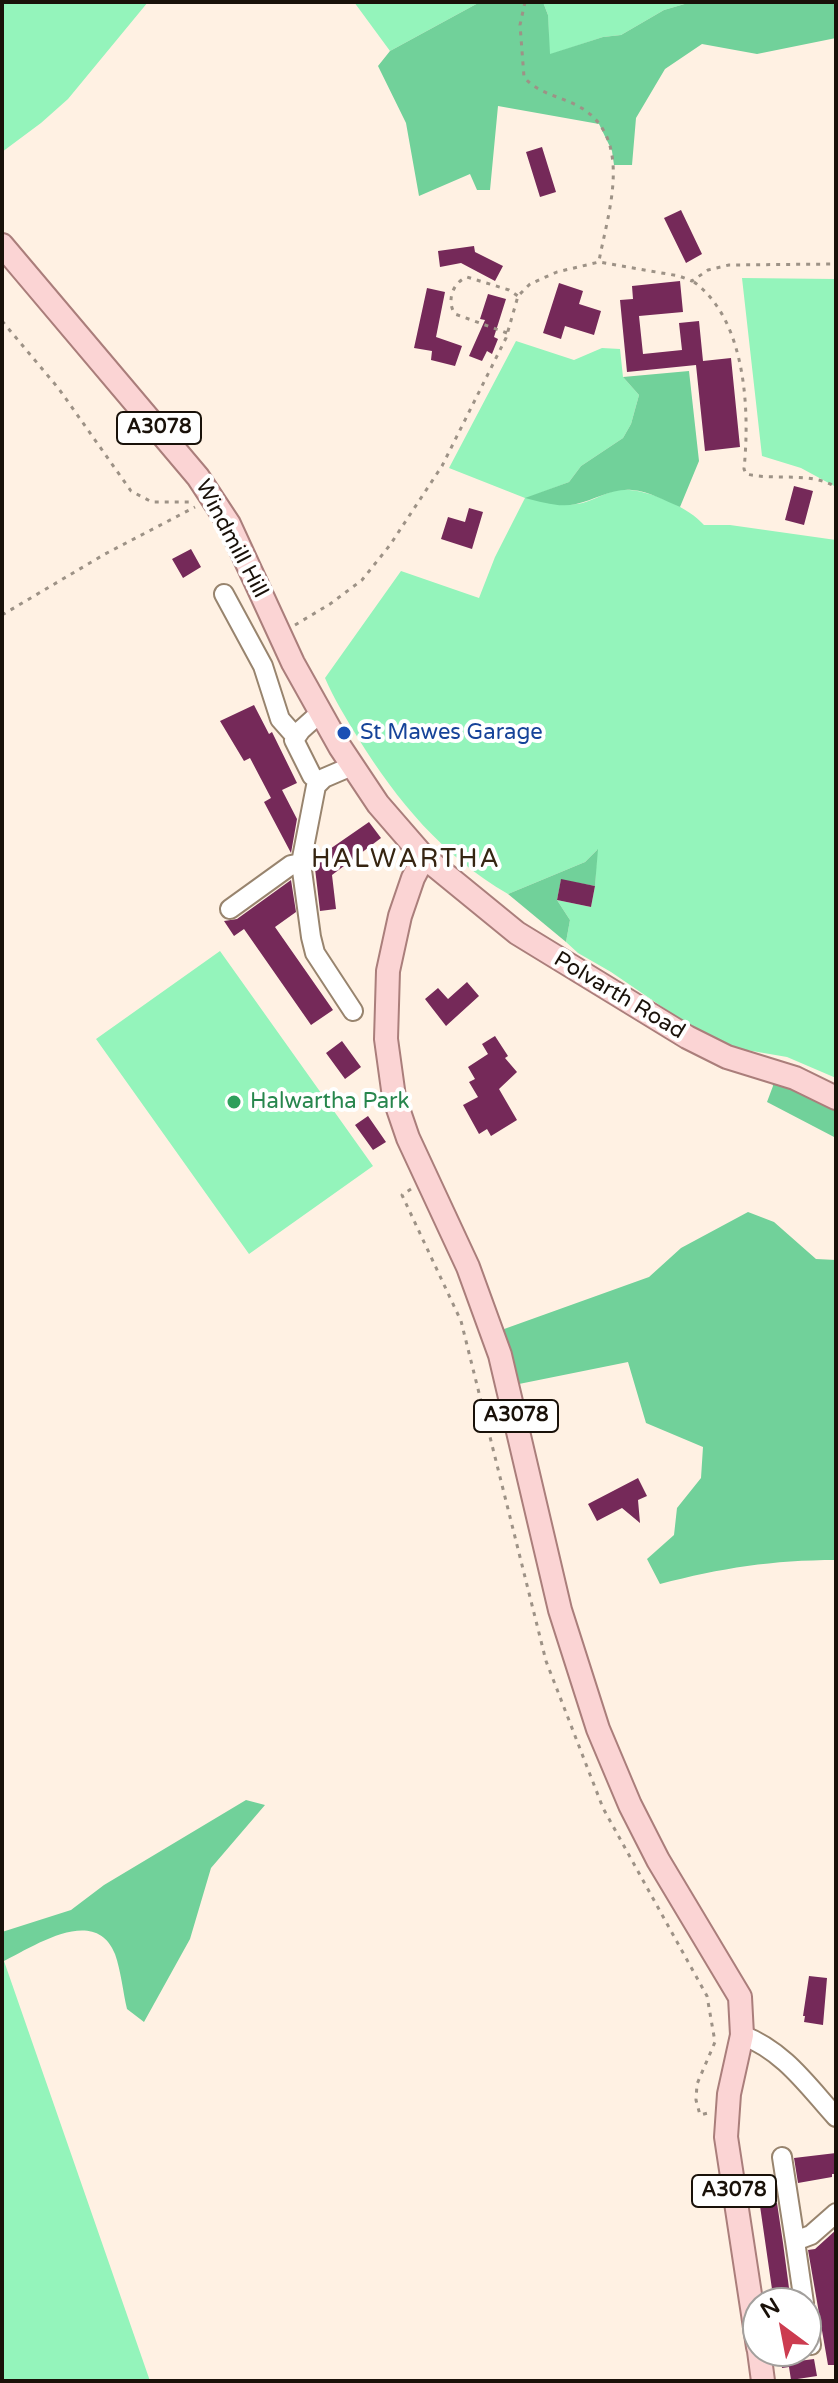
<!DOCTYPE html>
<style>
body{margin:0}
#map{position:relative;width:838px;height:2383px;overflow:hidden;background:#fff1e3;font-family:"Varela Round",sans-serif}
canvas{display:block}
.frame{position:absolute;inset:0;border:4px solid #191109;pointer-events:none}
.north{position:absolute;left:742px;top:2287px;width:80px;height:80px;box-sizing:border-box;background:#fff;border:2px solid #a3a09d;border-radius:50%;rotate:328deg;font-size:22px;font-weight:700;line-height:32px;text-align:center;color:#191109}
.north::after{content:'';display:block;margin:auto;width:28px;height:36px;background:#cc3c50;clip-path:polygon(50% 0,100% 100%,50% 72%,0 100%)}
</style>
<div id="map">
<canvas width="838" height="2383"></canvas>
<div class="frame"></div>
<div class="north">N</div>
</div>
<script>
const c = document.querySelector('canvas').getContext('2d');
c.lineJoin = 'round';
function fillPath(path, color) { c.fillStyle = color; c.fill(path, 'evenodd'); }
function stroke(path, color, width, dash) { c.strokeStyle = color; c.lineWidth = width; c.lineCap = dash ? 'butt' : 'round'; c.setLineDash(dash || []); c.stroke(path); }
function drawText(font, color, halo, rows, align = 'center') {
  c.font = font + ' "Varela Round",sans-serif'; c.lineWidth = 8; c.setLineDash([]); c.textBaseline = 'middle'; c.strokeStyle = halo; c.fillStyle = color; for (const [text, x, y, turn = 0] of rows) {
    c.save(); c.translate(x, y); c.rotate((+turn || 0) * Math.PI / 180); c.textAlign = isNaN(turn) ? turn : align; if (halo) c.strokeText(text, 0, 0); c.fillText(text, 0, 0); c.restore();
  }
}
fillPath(new Path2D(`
 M2,2h146l-80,97 -27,24 -39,29z
 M354,2h126l-90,49z
 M543,2h186l-6,3 -35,-2 -24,7 -43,25 -18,2 -54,18 -1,-40z
 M742,278l94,1v208l-35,-19 -39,-12z
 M516,341l58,19 28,-12 18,1 3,28 16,18 -8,29 -8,14 -42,28 -12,16 -42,16c15,2 35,8 50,6 15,-2 28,-12 42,-14 25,-3 70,17 85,35h26l106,15v538l-49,-21 -58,-10 -21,-9 -97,-66 -33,-19 -12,-11 4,-22 -13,-20 34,7 4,-21 2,-36 -12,12 -77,32c-65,-38 -111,-93 -150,-156 -12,-20 -24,-39 -33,-60l76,-107 78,27 16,-41 30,-59 -76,-30z
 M220,951l153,215 -124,88 -153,-215z
 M4,1961l146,420h-148v-419z`), '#94f4bb');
fillPath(new Path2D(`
 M480,2h63l5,13 2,39 53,-17 18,-2 43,-25 24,-7 148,-1v36l-79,16 -55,-10 -37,25 -29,49 -4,47h-18l-2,-14 -13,-27 -101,-18 -8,84h-13l-7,-16 -51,22 -13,-73 -28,-57 12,-15z
 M689,371l10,90 -19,46c-15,-6 -31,-16 -48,-17 -20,-2 -37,10 -56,14 -17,4 -34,-2 -51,-6l44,-16 12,-16 42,-28 8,-14 8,-29 -16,-18z
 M598,849l-3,37 -34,-6 -4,20 13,20 -4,22 -58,-48 77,-32z
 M770,1071l66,27v40l-69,-36 6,-16z
 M748,1212l26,10 42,37 20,1v300c-63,0 -115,8 -176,24l-13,-25 27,-24 3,-27 24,-30 2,-31 -57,-24 -18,-61 -119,24 -16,-53 156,-56 32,-29z
 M246,1800l19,5 -54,63 -21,71 -46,83 -17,-13c-4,-17 -6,-38 -12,-55 -20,-50 -82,-7 -113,8v-30l69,-22 33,-25z`), '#71d19a');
fillPath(new Path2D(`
 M542,147l14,45 -16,5 -14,-45z
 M681,210l21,44 -16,9 -22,-45z
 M474,246l1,6 28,14 -8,15 -34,-18 -21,4 -2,-16z
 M680,281l3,31 -44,4 4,38 39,-4 -3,-27 20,-2 4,40 28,-3 9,89 -35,4 -9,-86 -69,7 -7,-72 13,-1 -1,-13z
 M559,283l24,8 -4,13 22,7 -7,24 -29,-9 -4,13 -18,-6z
 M427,288l18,4 -9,45 26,9 -7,20 -24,-6 1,-9 -18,-3z
 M488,294l18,5 -12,38 4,2 -6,15 -5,-3 -5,10 -13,-5 16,-36 -5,-1z
 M794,486l19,5 -9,34 -19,-5z
 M469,508l14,4 -11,37 -31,-10 7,-22 17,5z
 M191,549l10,18 -18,11 -11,-19z
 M254,705l15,29 3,-2 25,51 -15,7 15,29 -6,34 -27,-51 7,-4 -21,-40 -6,3 -24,-40z
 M369,822l12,16 -49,37 4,34 -16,2 -6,-51z
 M561,879l34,7 -4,21 -34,-7z
 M291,880l5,32 -21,15 58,83 -22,15 -67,-96 -10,7 -10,-15 13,-2z
 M467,982l12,14 -33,30 -21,-27 13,-11 10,11z
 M495,1036l13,20 -3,2 12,14 -18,17 18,31 -26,16 -4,-7 -8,5 -16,-29 15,-8 -9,-15 6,-3 -7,-12 20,-13 -6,-10z
 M342,1041l19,26 -16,12 -19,-26z
 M368,1116l18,26 -13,8 -18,-25z
 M638,1478l9,18 -9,4 2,23 -18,-15 -25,13 -9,-17z
 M809,1976l18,2 -4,47 -19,-3 1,-6h-2z
 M836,2153v21h-4v3l-34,6 -4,-25z
 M777,2203l6,40 8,60h-17l-14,-97z
 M836,2230v135h-8l-20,-115 7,-1z
 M780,2351h17l2,10 15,-2 3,17 -26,4 -2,-13 -7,1z`), '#752959');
const minor = new Path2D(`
 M224,594l39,72 17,53 15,17
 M352,766l-28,12 -8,8 -15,77 10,74 4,16 38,58
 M319,782l-7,-6 -18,-36 7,-10 19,-17
 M230,909l61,-44 10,-2
 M742,2035c42,16 65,50 94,82
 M782,2157l13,84 16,-6 25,-22
 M795,2241l9,62
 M806,2314l5,31`);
const major = new Path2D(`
 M2,245l196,232 31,47 64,139 47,84 38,57 46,53 93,76 170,104 40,20 68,21 41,20
 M424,857l-11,21 -13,38 -12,55 -2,68 8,58 14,41 60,129 32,88 60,255 38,119 32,76 28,55 82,137 2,38 -13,59 -3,43 32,210
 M759,2351l4,30`);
stroke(minor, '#98846e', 22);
stroke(major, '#aa7e7b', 26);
stroke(new Path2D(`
 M525,2l-5,23 4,52c14,17 36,19 54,29 57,31 30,106 21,155
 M694,282c52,38 56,128 50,187l2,5c30,7 63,-3 90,13
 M2,321l57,68 72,102 21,11h38
 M507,333l-52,-19c-9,-13 -2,-32 12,-37l42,13 9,6
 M2,615l103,-61 90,-47
 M295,625l35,-21 32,-24 28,-35 52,-79 64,-128 12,-42 12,-12 27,-12 42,-10 80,14 13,5 16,-11 21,-5 107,-1
 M411,1189l-9,6 59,126 85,340 57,147 104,188 8,46 -18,42 -1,16 4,15 8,-2`), '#9d9286', 3, [4, 6]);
stroke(minor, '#fff', 18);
stroke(major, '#fbd4d4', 22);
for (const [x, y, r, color] of [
 [344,733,8,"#1a4fb4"],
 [234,1102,8,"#2e9e5b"]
]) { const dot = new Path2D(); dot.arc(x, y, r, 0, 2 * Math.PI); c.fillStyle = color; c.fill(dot); stroke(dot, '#fff', 3); }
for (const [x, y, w] of [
 [159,428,84],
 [516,1416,84],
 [734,2191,84]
]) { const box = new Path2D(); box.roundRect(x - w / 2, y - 16, w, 32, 6); c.fillStyle = '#fff'; c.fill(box); stroke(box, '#191109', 2); }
drawText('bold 20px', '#191109', null, [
 ["A3078",159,428],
 ["A3078",516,1416],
 ["A3078",734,2191]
]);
drawText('22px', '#191109', '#fff', [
 ["Windmill Hill",231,539,62],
 ["Polvarth Road",619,996,31]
]);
drawText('22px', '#164399', '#fff', [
 ["St Mawes Garage",360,733]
], 'left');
drawText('22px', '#27864d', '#fff', [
 ["Halwartha Park",250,1102]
], 'left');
c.letterSpacing = '2px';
drawText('26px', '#362512', '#fff', [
 ["HALWARTHA",406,860]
]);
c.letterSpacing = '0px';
</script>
